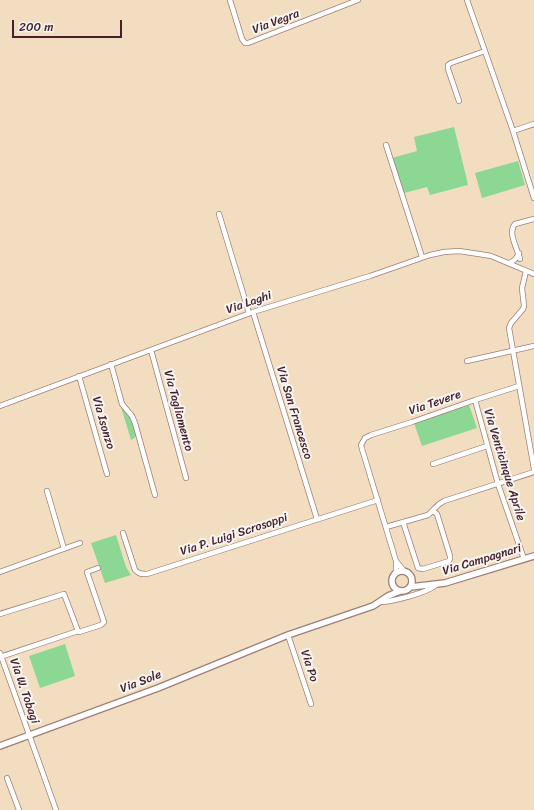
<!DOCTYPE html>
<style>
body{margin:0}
#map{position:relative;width:534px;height:810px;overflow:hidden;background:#f2ddc0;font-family:Sriracha,sans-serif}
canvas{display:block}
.scale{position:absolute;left:12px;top:20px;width:110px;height:18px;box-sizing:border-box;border:2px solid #4a1f2b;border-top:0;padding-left:5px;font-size:12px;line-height:14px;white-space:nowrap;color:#4a1f2b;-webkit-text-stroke:3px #f6f6f2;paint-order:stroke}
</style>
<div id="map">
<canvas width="534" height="810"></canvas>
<div class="scale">200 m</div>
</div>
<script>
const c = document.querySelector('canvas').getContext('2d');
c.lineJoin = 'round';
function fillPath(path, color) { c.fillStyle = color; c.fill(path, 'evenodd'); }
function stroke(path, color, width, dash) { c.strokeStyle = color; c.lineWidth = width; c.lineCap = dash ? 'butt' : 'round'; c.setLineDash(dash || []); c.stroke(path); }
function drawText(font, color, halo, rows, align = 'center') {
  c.font = font + ' Sriracha,sans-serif'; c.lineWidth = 4; c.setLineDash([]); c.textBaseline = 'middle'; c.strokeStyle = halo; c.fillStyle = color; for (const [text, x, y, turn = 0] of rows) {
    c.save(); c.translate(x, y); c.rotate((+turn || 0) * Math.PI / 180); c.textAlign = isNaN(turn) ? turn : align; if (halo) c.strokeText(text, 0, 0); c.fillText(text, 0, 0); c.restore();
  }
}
fillPath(new Path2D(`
 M454,127l12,49 2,9 -38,10 -3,-8 -23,6 -12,-35 25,-7 -3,-14z
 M518,161l7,24 -43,13 -7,-25z
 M469,405l8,23 -55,18 -8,-23z
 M121,407c3,3 7,6 9,10 2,3 7,16 6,19 -1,2 -3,3 -5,4z
 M116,535l10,32 5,8 -26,8 -14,-40z
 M65,644l10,32 -35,12 -11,-32z`), '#8cd793');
const minor = new Path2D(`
 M230,0l12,39 3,4h3l110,-43
 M467,0l46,131 21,67
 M459,101l-11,-32v-4l3,-2 34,-12
 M513,131l21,-7
 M386,145l36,112
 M219,214l30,99
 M520,259c-2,-9 -13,-27 -5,-35l19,-5
 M509,263c5,-2 7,-4 10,-10
 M526,271l-4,17 2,18 -1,3 -12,14 -2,5 25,141
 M253,312l64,207
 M151,350l35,128
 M467,361l67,-15
 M111,364l11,40 10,12 3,7 20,72
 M79,376l28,98
 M475,400l23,84 26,75
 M0,406l253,-94 117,-36 60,-21 14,-3 15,-1 20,3 12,2 43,18
 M433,464l54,-18
 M47,491l17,58
 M403,522l15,46 5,1 26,-8 1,-2v-3l-13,-42 -4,-3
 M386,527l42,-12c7,-6 8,-10 16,-14l90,-29
 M123,533l12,37c4,4 6,4 12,4l231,-74
 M396,561l8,10
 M0,572l80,-29
 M395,574l1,-3v-10l-34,-112 -1,-4 4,-7 6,-3 41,-13 63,-22 44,-14
 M379,602c12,0 48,-9 57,-17
 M0,614l64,-20 14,37 -78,26
 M78,631l1,1 22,-7 3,-3 -17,-50 11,-4
 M288,635l23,69
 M0,653l56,157
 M7,778l12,32`);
const major = new Path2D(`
 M392 581a10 10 0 1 1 20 0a10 10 0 1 1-20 0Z
 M410,587l35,-4 89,-27
 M0,746l158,-58 130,-53 85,-29 15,-10 12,-5`);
stroke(minor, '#9e7e76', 6);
stroke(major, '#9e7e76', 8);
stroke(minor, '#fff', 4.5);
stroke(major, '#fff', 5.5);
drawText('12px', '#4a1f2b', '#f6f6f2', [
 ["Via Vegra",276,22,-21],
 ["Via Laghi",249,303,-19],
 ["Via Tevere",435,403,-19],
 ["Via Tagliamento",178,411,75],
 ["Via San Francesco",294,413,73],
 ["Via Isonzo",103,423,74],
 ["Via Venticinque Aprile",504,465,73],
 ["Via P. Luigi Scrosoppi",234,535,-18],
 ["Via Campagnari",482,560,-17],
 ["Via Po",309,666,72],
 ["Via Sole",141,682,-21],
 ["Via W. Tobagi",24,691,71]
]);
</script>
